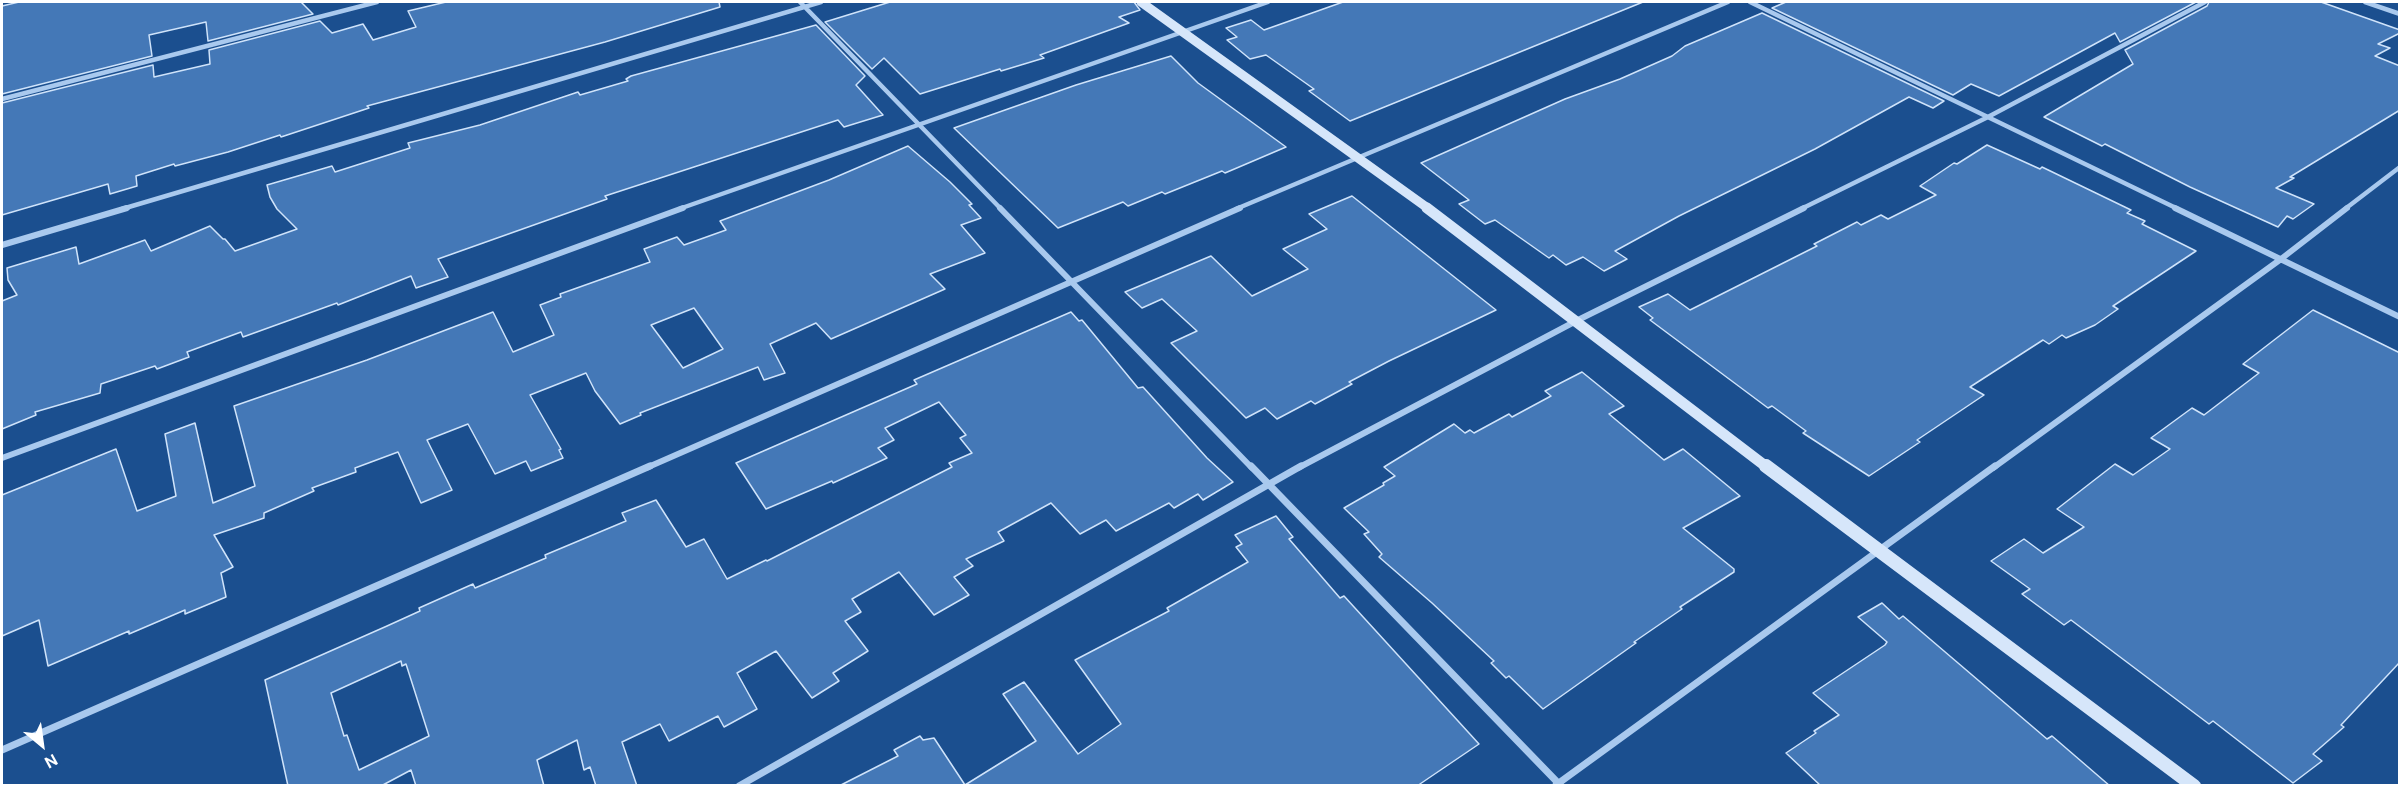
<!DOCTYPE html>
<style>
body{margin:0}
#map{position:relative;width:2401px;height:787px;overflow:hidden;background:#1b4f8f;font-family:"DM Sans",sans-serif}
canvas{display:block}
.frame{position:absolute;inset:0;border:3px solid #fff;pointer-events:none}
.north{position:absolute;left:12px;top:715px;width:60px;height:60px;-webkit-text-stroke:4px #1b4f8f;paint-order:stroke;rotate:151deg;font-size:16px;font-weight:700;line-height:24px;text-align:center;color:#fff}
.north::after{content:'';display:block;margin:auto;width:21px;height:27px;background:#fff;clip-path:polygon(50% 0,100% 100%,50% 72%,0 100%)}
</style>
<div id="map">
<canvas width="2401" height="787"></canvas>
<div class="frame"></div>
<div class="north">N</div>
</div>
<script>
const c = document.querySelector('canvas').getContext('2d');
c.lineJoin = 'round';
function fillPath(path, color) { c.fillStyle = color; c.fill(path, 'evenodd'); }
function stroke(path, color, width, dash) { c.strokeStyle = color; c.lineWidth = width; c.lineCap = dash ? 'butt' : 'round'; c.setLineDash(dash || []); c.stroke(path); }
const building = new Path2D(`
 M19,2h282l12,12 -105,27 -2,-19 -57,13 3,21 -150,38v-88z
 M446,2h273l1,5 -115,35 -238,64 2,2 -88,29 -1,-2 -52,17 -53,14 -1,-2 -38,12 1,10 -27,8 -2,-10 -106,31v-112l151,-38 1,12 56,-13 -1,-14 111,-29 12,12 31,-9 10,16 43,-13 -8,-16z
 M890,2h244l6,8 -21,7 10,6 -89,32 4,3 -43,13 -1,-2 -80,25 -36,-36 -12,11 -47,-47z
 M1343,2h300l-293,119 -41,-30 5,-2 -48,-34 -16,4 -23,-19 10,-3 -11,-9 25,-8 13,10z
 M1786,2h410l-76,40 -5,-9 -116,63 -28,-12 -18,11 -181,-87z
 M2209,2h112l79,28v3l-22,11 12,4 -15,8 25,10v44l-110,67 4,1 -18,10 38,16 -21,15 -6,-3 -9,11 -88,-40 -85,-43 -3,2 -58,-29 89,-53 -8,-14 82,-44z
 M1762,13l182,88 -11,7 -24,-11 -94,52 -136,67 -64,35 12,8 -23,12 -21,-14 -17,8 -13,-10 -4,3 -54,-38 -10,4 -26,-20 10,-4 -48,-37 144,-64 55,-20 52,-23 13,-10z
 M816,25l49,51 -9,9 27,30 -39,12 -6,-7 -233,76 2,3 -169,60 10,18 -32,11 -5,-12 -73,29 -1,-2 -94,34 -2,-5 -54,20 2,5 -32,12 -2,-3 -54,18 -1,9 -65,19 1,3 -34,14v-128l15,-6 -9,-15 -1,-12 69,-21 3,17 66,-24 6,11 59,-25 13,13h2l10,12 62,-22 -20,-20 -7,-12 -3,-12 65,-19 3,6 75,-24 -2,-5 72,-18 98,-33 2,3 48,-14 -2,-2 5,-3z
 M1171,56l27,27 88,64 -61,26 -3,-2 -57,23 -3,-2 -34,14 -5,-4 -65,26 -104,-100 122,-43z
 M1987,145l53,24 2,-2 89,43 -4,3 18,8 -3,3 54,27 -83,55 5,3 -23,16 -29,13 -4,-3 -13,9 -6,-4 -73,47 14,8 -67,45 3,2 -51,34 -66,-43 3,-2 -34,-25 -4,2 -118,-88 3,-2 -14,-11 29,-13 22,16 127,-64 -3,-2 43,-22 4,3 20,-10 7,4 48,-24 -16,-9 34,-23 3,1z
 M908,146l42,36 22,22 -3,1 12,13 -20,7 24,28 -55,21 15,15 -114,50 -15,-16 -46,21 15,29 -21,7 -6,-13 -118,46 1,2 -21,9 -25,-33 -9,-18 -56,22 31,54 -2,1 4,8 -32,13 -5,-10 -31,13 -27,-50 -41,16 25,50 -31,13 -23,-51 -43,16 1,4 -44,16 2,3 -50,22v5l-50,17 19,32 -12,6 5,24 -41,17v-4l-56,24v-3l-81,35 -9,-46 -37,16v-141l114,-46 21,62 39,-15 -11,-62 30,-11 18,80 42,-17 -21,-80 133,-46 126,-48 20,40 41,-17 -14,-30 21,-8 -1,-3 90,-32 -6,-13 33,-12 7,8 42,-15 -6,-9 109,-41zM694,308l29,41 -40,19 -32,-43z
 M1352,196l144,114 -107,51 -40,21 3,2 -37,20 -4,-3 -34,18 -12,-11 -19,10 -75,-75 26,-12 -35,-32 -20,9 -17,-16 86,-36 41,40 56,-27 -25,-20 44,-20 -18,-15z
 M2313,310l87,43v309l-59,63 3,2 -31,27 9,7 -29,22 -80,-62 -4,3 -138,-104 -7,5 -42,-31 8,-5 -39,-28 33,-22 19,14 41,-26 -27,-18 58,-45 18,11 37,-26 -19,-11 41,-30 12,7 55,-42 -16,-9z
 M1071,312l8,9 3,-1 56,68 5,-1 64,71 26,24 -30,18 -5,-6 -24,14 -5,-5 -53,28 -10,-11 -26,14 -29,-31 -53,29 6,9 -38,18 7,7 -19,11 15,18 -35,20 -35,-43 -47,27 9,13 -16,9 23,30 -35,22 6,8 -27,17 -36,-47 -39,22 20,36 -33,18 -6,-11 -49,25 -9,-17 -38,18 15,44h-41l-6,-19 -6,3 -7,-30 -40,20 7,26h-128l-5,-16 -30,16h-93l-23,-106 122,-54 33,-15 -1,-3 54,-24 2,4 71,-30 -1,-3 81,-34 -4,-8 34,-13 30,47 18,-8 23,40 39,-19 1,1 185,-94 -3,-4 23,-10 -12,-15 6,-3 -27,-33 -54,26 9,12 -16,8 9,10 -54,25 -1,-2 -66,28 -30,-46 181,-79 -3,-4zM401,661l1,5 4,-2 23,72 -70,34 -12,-35 -3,1 -13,-43z
 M1582,372l42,34 -15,8 55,46 19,-11 57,47 -57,32 51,41v3l-54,35 2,2 -48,33 2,1 -93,66 -34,-33 -3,2 -15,-15 3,-2 -62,-58 -53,-46 3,-3 -18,-20 5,-2 -25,-24 40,-23 -1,-2 12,-7 -11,-9 70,-43 11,9 5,-3 4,3 35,-19 3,3 39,-21 -6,-5z
 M1276,516l17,21 -4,2 51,59 4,-2 135,148 -62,42h-578l59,-30 -4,-6 26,-14 3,4 11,-2 31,47 71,-44 -33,-47 21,-12 54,72 43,-30 -46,-64 94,-49 -2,-3 81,-46 -12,-15 6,-3 -7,-9z
 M1882,603l17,16 4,-3 144,123 5,-3 58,50h-289l-35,-33 30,-20 -2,-2 25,-16 -26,-22 72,-48 2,-3 -29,-25z`);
fillPath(building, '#4478b7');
stroke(building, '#cfe3fa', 1.5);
stroke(new Path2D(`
 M800,2l201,207
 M1750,2l428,207
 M2365,2l35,12
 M2,99l375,-97
 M122,209l699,-207
 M679,209l589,-207
 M1236,209l492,-207
 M1801,209l185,-91 219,-116
 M2345,209l55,-42`), '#a9c9ee', 4.5);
stroke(new Path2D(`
 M1000,208l252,260
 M2175,208l225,109
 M2,245l125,-37
 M2,458l681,-250
 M646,468l594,-260
 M1298,468l280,-148 226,-112
 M1993,468l288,-209 66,-51`), '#a9c9ee', 6);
stroke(new Path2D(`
 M1251,466l310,320
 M2,750l648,-284
 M1556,785l439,-319
 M739,786l562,-320`), '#a9c9ee', 7);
stroke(new Path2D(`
 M1141,2l288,207`), '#d6e6fa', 9);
stroke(new Path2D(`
 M1427,208l341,260`), '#d6e6fa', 11);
stroke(new Path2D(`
 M1766,466l428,320`), '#d6e6fa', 14);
</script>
